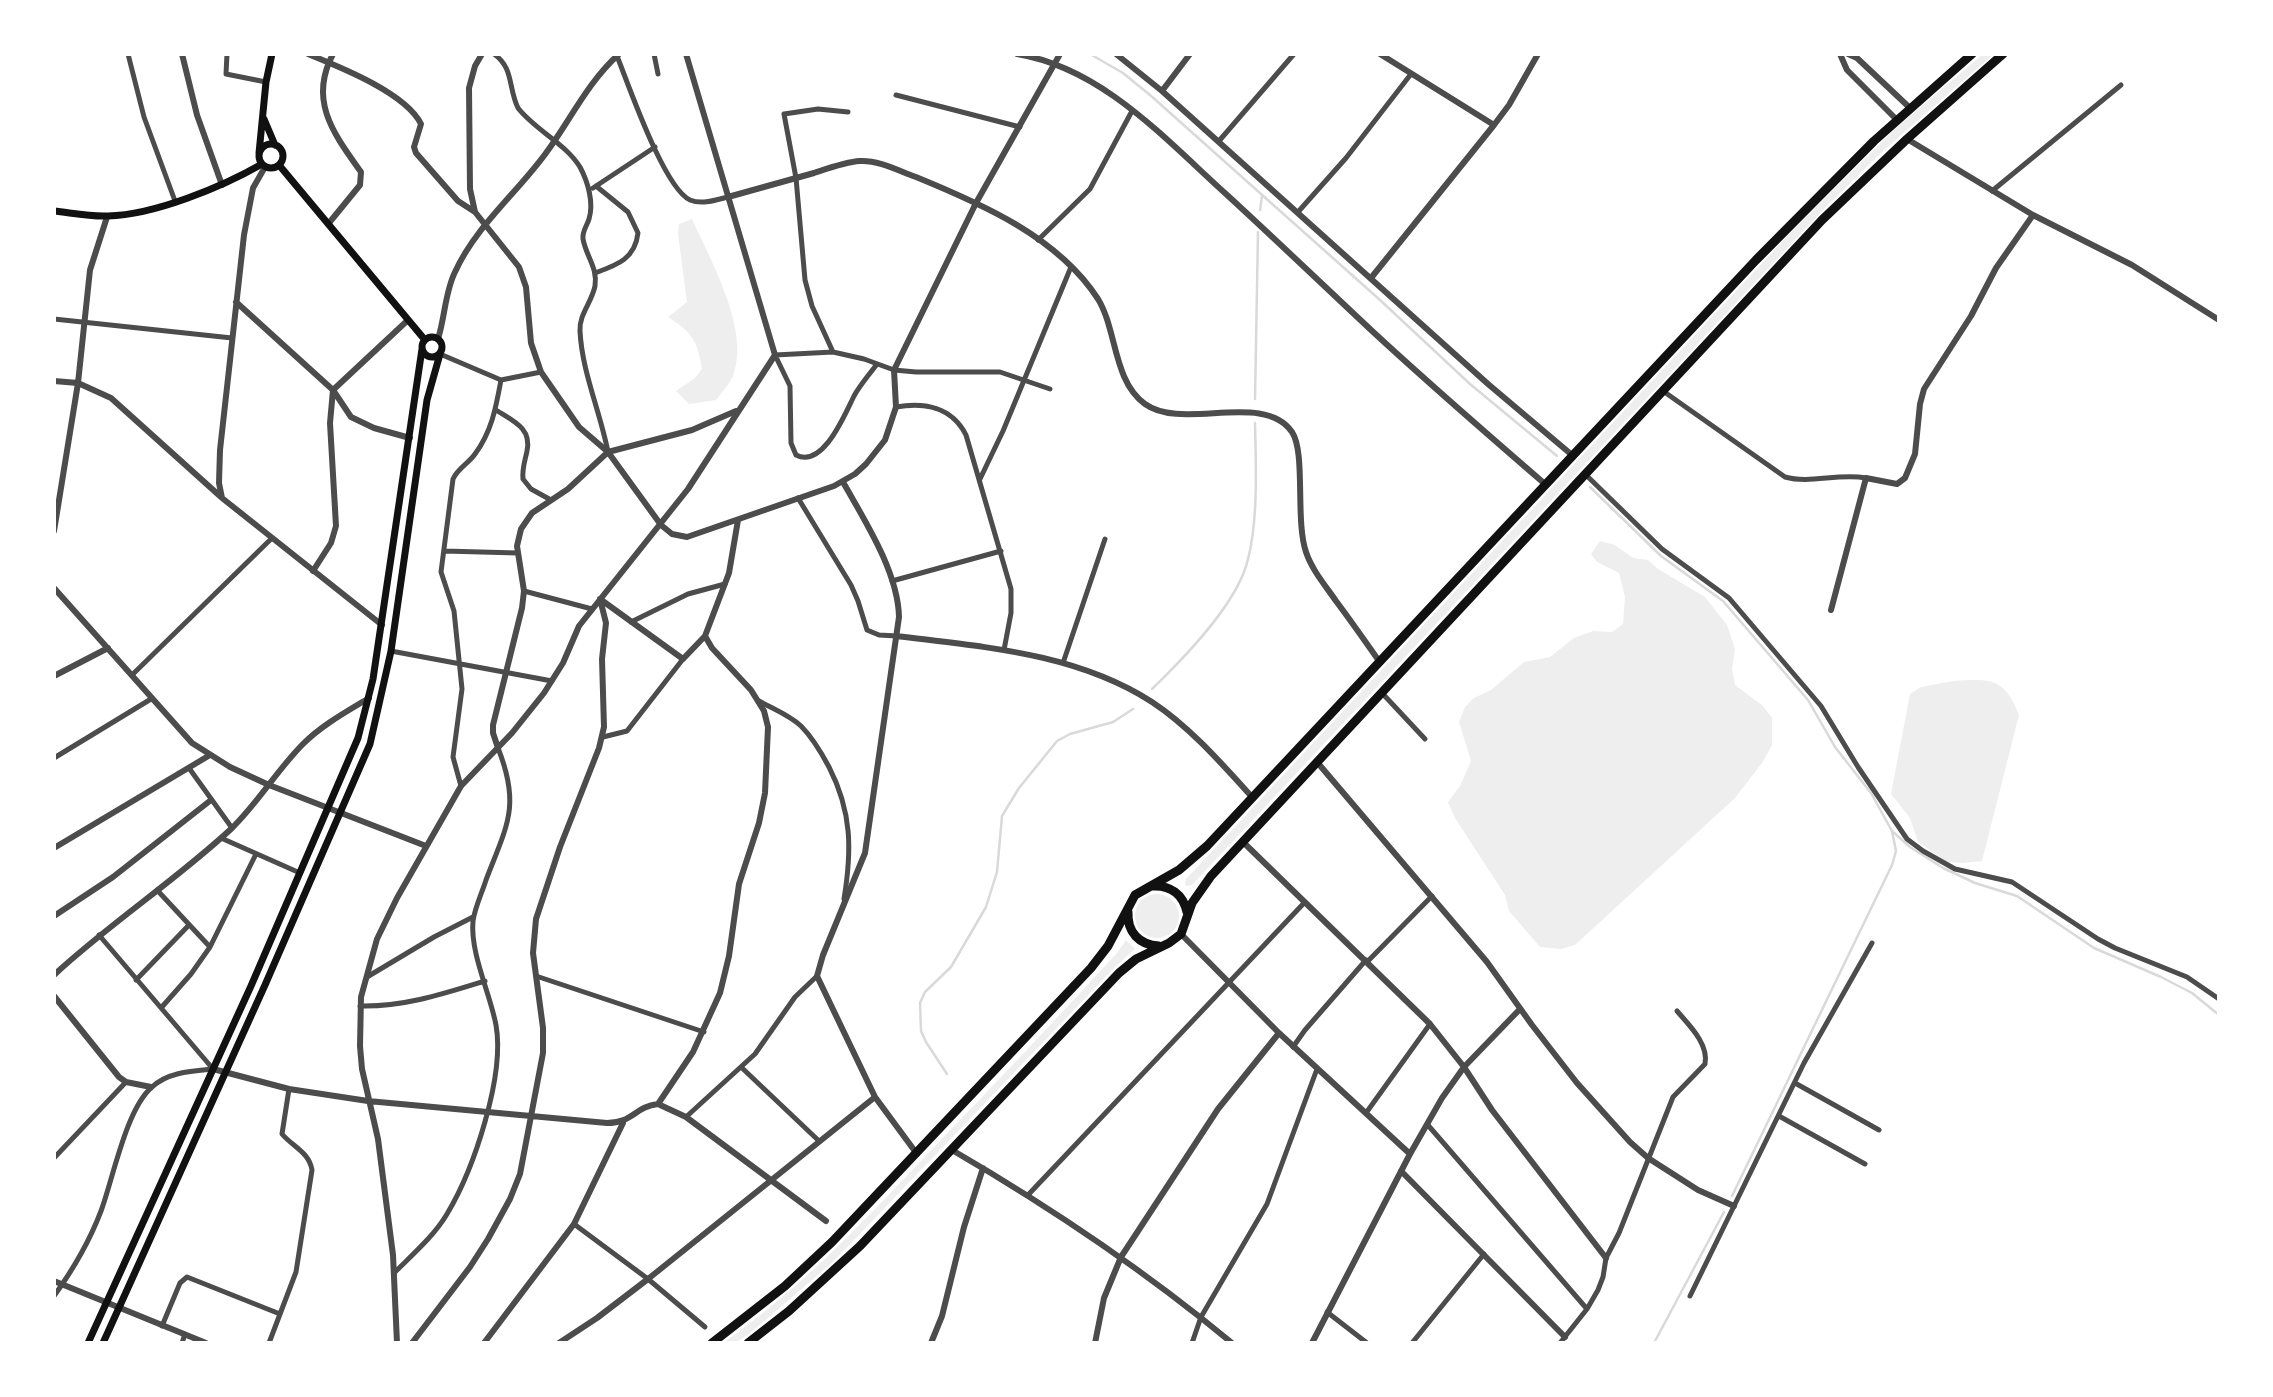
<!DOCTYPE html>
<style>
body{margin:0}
#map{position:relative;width:2273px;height:1397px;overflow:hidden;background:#fff;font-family:"Alegreya Sans",sans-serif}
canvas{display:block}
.frame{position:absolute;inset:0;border:56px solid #fff;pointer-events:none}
</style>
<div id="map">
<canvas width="2273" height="1397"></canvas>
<div class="frame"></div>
</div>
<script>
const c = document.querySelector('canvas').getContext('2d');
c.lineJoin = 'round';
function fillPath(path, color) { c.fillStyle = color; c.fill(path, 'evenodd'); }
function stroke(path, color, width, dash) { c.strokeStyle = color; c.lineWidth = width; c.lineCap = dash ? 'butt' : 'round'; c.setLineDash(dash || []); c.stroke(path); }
fillPath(new Path2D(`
 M1983,54h11l-111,97 -61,60 -630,674 -6,1 -1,-2 1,-5 607,-649 103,-102z
 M692,219c19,42 57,109 42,154 -3,10 -12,19 -18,27l-27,4 -13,-13 19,-13 7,-9c-5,-29 -9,-36 -34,-52l19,-15 -9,-68 1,-10z
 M1600,541l15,4 18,13 15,2 10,9 47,28 22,28 8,24 -3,20 3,16 27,20 10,13v27l-10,18 -27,35 -160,147 -14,4 -21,-2 -31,-36 -4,-16 -50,-77 -7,-16 12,-16 11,-25 -12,-39 6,-15 9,-9 17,-8 33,-28 26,-5 24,-19 19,-7 19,1 11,-8 2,-27 -6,-24 -22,-11 -6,-8z
 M1953,681c38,-2 51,-4 66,34l-37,146 -19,2 -16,-1 -29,-20 -8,-24 -19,-24 19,-100 11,-7z
 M1135 916a22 22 0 1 1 44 0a22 22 0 1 1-44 0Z
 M1126,940l9,9 -17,15 -285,298 -84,72 -14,9h-12c80,-56 145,-126 211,-196 62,-64 123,-129 183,-194z`), '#eee');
stroke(new Path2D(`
 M1090,54l33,19 27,22 230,205 90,84 87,72
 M1260,210l2,-14
 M1255,399l3,-167
 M1590,487l71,69 62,45 85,99 27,47 36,46 21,38 18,16 33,21 32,15 42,13 77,52 67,29 31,16 27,22
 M1152,689c31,-30 76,-76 92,-117 15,-40 12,-106 11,-149
 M947,1074l-21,-32 -5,-11 -1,-28 5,-11 26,-25 35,-60 11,-35 5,-56 17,-28 38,-47 13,-7 43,-12 20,-13
 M1732,1196l160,-331 4,-14 -4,-20
 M1654,1343l70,-131`), '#d9d9d9', 2.5);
stroke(new Path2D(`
 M128,54l16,63 31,84
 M227,54l-1,20 40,8
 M494,54c20,14 14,34 24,54 17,22 47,35 62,59 8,15 14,36 9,52 -2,7 -7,12 -6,20 3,17 15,29 12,47 -3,16 -16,28 -15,45 2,41 20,80 28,121
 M654,54l4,20
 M617,56c12,30 47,132 73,144 12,5 26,0 38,-3
 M896,95l124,32
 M1219,141l75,-87
 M593,188l62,-41
 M1992,191l129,-106
 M1298,212l48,-54 65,-84
 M1038,240l52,-51 42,-78
 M595,273c22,-8 40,-14 43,-40l-10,-21 -32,-26
 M54,319l178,19
 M833,352l-21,-46 -7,-26 -9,-102 -12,-64 34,-5 30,3
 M440,354l61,26
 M877,364c-8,11 -17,21 -23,32 -9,18 -31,73 -58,59l-5,-12 -1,-57 -15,-31 58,-3 31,7 30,11 22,2h84l50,17
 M1663,391l122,86c25,7 53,-4 81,1
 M896,407c28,-5 56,0 70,28l45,154v24l-7,37
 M496,410c17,11 36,18 31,41 -2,10 -5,17 -4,28l8,10 20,11
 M1585,474l77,75 67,49 92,108 37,61 49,72 16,12 32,18 57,13 86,57 17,9 72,29 32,22
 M980,479l23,-48 68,-164
 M798,498l53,87 7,16 9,29 12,5 18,1
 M444,551l74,2
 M892,581l109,-30
 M524,591l68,18
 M631,622l57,-28 37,-10
 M391,651l161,30
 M1063,663l42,-124
 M132,675l139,-136
 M1382,693l43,46
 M759,701c14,8 30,14 42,25 12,12 20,26 28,41 23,45 23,83 15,132
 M603,737l24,-6 56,-72
 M54,758l97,-59
 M189,768l43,60
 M461,786l-8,-29 9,-68 -8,-78 -13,-39 12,-93c5,-11 15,-15 22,-25 17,-23 21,-47 26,-74l40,-8
 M221,838l79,35
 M157,890l53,57
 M99,935l114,134
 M1368,961l64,-65
 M536,976l168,56
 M367,977l67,-40 39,-20
 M136,980l53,-55
 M360,1006c44,1 83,-12 125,-25
 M161,1008l30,-34 19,-27 46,-93
 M1293,1047l12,-17 61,-70
 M741,1067l78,74
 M1795,1083l84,47
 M1366,1113l64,-89
 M1779,1116l86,48
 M686,1117l69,-63 40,-57 22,-21
 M1427,1124l160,185
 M54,1158l72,-76
 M1028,1195l276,-292
 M574,1224l74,55 57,48
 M394,1273c19,-19 40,-37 53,-59 27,-45 58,-138 49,-189 -6,-32 -26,-72 -23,-104 2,-14 9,-28 13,-41 21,-55 35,-74 12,-132
 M54,1296c18,-25 36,-56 47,-85 12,-32 25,-102 51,-124 16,-15 40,-16 61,-18
 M1690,1296l114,-233 68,-120
 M1327,1312l40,31
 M162,1326l18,-43 7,-6 93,37
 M182,1343l3,-9
 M269,1343l27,-71 16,-102c-3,-18 -19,-23 -30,-36l7,-45
 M1192,1343l9,-26 66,-113 50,-135
 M1412,1343l72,-89
 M1560,1343l27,-34 11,-19 5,-13 3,-19 13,-25 54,-136 32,-33c4,-20 -16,-39 -28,-53`), '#4c4c4c', 5);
stroke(new Path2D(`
 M182,54l15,61 25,70
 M308,54c32,13 98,39 113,70l-7,23 2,6 42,48 17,11
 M482,54l-7,12 -6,22 1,101 5,23 44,55 7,20 5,56 10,29 38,55 29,25 53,73 11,9 15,3 147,-51 21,-12 11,-10 19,-24 11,-33 -2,-37 82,-167 84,-149
 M1017,54c85,14 147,84 209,140 48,44 96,90 144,135 57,53 116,104 175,155
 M1116,54l46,37 326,293 84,71
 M1380,54l114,71
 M1840,54l7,16 50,50
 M1848,54l9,4 53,50
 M1162,91l28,-37
 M1907,139l126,76 99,50 87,55
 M265,167l-12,21 -9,47 -24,215 -1,33 3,15 160,127
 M728,197c29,-8 57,-16 86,-24 15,-5 31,-11 46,-12 19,-1 39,10 56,16 66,27 142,60 182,122 19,31 15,82 47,105 37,27 119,-13 147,28 14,21 3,88 14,120 6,18 19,33 30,49 15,20 29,40 43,60
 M329,223l31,-38 1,-13c-27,-38 -53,-71 -28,-118
 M1371,278l123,-153 15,-20 29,-51
 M236,302l97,88 18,27 23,11 36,10
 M438,339c7,-22 7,-47 17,-67 21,-46 62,-79 91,-119 25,-34 41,-70 73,-99
 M54,381l24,2 33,15 110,99
 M843,482c22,39 55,90 56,135l-34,236 -42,102 -6,21 58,121 42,57
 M54,531l24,-148 12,-113 17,-53
 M313,571l18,-28 5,-17 -6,-103 3,-33 75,-70
 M54,588l138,155 38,24 39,18 157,61
 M1831,610l35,-132 31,6 8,-6 10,-24 5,-50 4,-15 47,-73 25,-48 37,-53
 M897,636c87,11 179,17 255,66 38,25 70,62 100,95
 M54,676l54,-28
 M498,748l-5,-15v-8l29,-117 2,-17 -7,-45 4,-17 11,-16 36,-24 40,-37 84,-22 44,-19
 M1317,762l170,200 45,63 45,58 53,59 18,16 50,32 36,16
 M1243,842l187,182 34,43 28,43 114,148
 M54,848l156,-93
 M54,916l59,-39 98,-77
 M1181,934l98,99 131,121
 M54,975c56,-52 121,-94 177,-146 27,-26 46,-59 72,-85 19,-19 43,-32 66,-46
 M54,996l65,81 7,5 25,5
 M213,1069l76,20 79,12 239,22c26,0 27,-16 51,-19
 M658,1104l35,-52 27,-59 9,-37 10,-72 20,-61 6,-30 3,-66 -4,-16 -13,-21 -39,-42 -7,-12 24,-63 9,-53
 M658,1104l28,13 140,104
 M952,1150c98,57 192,120 280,193
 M1401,1171l164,166
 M54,1281l152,62
 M397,1343l-4,-88 -15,-116 -16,-70 -2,-23 1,-49 16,-58 20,-41 64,-112 51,-53 32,-40 19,-30 16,-37 109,-137 87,-134 -89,-301
 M412,1343l58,-76 18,-28 22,-40 10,-25 23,-121v-25l-10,-75 3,-34 24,-72 39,-99 5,-21 -2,-68 4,-36 -6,-24 83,60 22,-23
 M484,1343l90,-119 49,-101
 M559,1343l38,-25 51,-39 227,-182
 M931,1343l11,-27 22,-89 19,-59
 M1095,1343l9,-45 17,-41 97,-148 61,-76
 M1312,1343l98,-189 32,-56 22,-31 56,-58`), '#4c4c4c', 6);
stroke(new Path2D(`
 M264,119l11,26
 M259 156a12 12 0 1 1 24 0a12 12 0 1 1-24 0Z
 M259,153l7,-71 6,-28
 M279,165l146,175
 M54,211c18,2 37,6 54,5 46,-1 114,-29 154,-52
 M422 347a10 10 0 1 1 20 0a10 10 0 1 1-20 0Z
 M88,1343l163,-357 107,-248 15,-59 49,-330
 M103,1343l162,-358 105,-241 21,-93 36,-251 13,-46`), '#111', 7);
stroke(new Path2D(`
 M1152,886c18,-1 31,8 35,26
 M1128,912c-1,20 11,33 31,34
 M712,1343l73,-57 47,-44 259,-274 17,-22 27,-51 44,-25 28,-24 549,-586 118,-119 98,-87
 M748,1343l41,-32 71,-65 259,-273 17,-14 33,-16 12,-9 11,-31 19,-27 611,-656 85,-81 96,-85`), '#111', 9);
</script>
